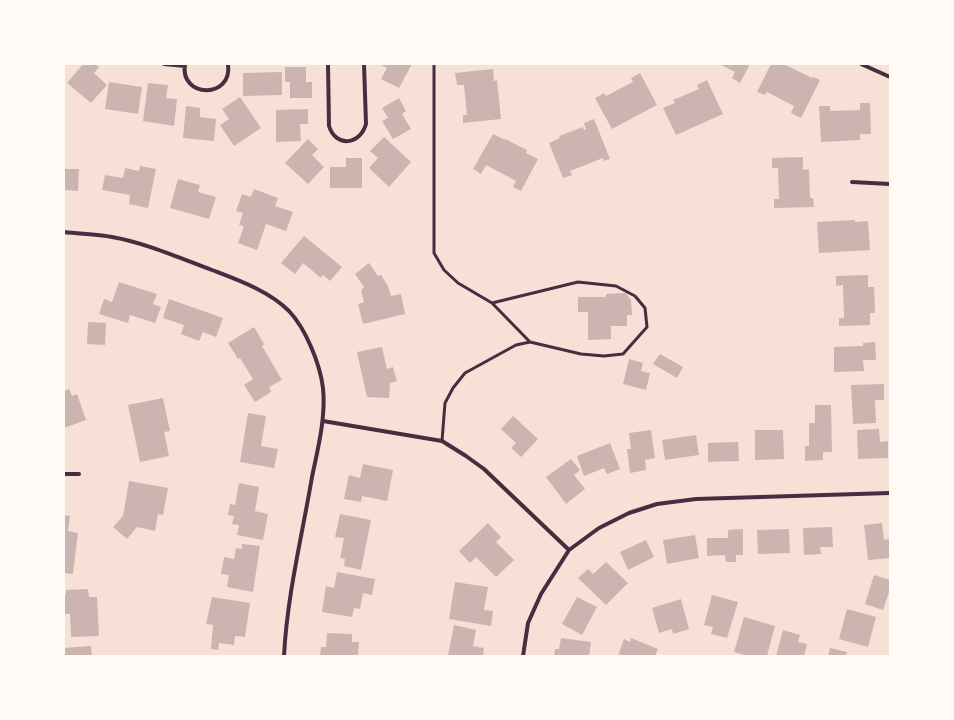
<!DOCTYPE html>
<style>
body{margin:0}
#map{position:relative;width:954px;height:720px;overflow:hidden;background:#f7e1d7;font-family:"Work Sans",sans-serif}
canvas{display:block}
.frame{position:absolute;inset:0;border:65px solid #fffaf5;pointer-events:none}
</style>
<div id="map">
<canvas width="954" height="720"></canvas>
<div class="frame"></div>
</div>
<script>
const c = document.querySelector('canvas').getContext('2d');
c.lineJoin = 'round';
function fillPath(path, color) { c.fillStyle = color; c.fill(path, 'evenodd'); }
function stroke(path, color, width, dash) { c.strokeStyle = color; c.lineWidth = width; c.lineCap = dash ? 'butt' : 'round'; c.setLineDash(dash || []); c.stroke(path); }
fillPath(new Path2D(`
 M83,64h12l4,3 -5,6 13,12 -16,18 -24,-20z
 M382,64h30l-13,24 -18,-9 6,-11 -6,-3z
 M719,64h31l-10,19 -8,-5 3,-6z
 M771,64l15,1 26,13 1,-1 7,3 -19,38 -10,-5 3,-7 -27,-14 -2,3 -8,-3z
 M285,67h21v15h6v16h-22v-16h-5z
 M493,69l1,12 3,-1 4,39 -38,4v-8h4l-3,-30h-7l-2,-12z
 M282,72v23l-39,1v-23z
 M640,73l17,32 -45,24 -17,-31 9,-5 2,3 27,-14 -2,-4z
 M707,80l16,34 -47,21 -13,-27 12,-5 -2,-3 26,-11 -2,-4z
 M109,82l33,5 -4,27 -33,-5z
 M148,83l20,2 -2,13 11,1 -3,27 -31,-5z
 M240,97l21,31 -27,18 -14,-21 9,-6 -7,-10z
 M399,98l7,13 -4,3 9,15 -18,10 -11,-18 6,-3 -6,-10z
 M860,103h10l1,31h-11v6l-39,2 -2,-36h11v5l30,-1z
 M186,106l14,2v9l16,2 -2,22 -31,-3z
 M308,109v15h-8l1,17 -25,1v-32z
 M594,119l16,40 -6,2 -1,-3 -33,13 2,4 -9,3 -14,-35 11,-5 -1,-2 24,-9 1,3 2,-1 -2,-6z
 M493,134l12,6v-1l22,11 -1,3 12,6 -17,32 -8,-4 3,-6 -30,-16 -5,9 -8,-5z
 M384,137l27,25 -22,25 -20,-19 9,-10 -8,-7z
 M308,139l10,10 -6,6 12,12 -16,17 -23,-21z
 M803,157v13l6,-1 1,29h3l1,9 -40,1v-9h5l-1,-31h-6v-10z
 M346,158h16v30h-32v-21h16z
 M140,166l16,3 -8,39 -19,-4 1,-9 -28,-5 3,-15 18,3 2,-10 14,3z
 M64,169h15l-1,22 -14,-1z
 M178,179l22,6 -2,7 18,5 -7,22 -39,-11z
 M254,189l24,9 -3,8 18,6 -7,19 -20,-7 -9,26 -19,-7 6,-17 -5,-1 4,-12 -7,-2 6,-17 9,3z
 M855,220v2l13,-1 2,29 -51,3 -2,-31z
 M304,236l38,31 -12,14 -7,-6 -2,3 -18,-15 -8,11 -14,-11z
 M369,263l9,13 3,-1 7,11 3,10 10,-2 4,20 -42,10 -5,-20 6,-2 -3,-11 3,-4 -9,-13z
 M868,275v12h6l1,26h-5v12l-31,1v-8h5l-1,-33 -7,1v-10z
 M119,282l38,12 -4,10 8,3 -6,16 -25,-8 -2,8 -29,-9 5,-15 8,3z
 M626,293l5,7 1,15h-5v11h-16v13l-23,1v-28h-10v-15h28v-3z
 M169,299l54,19 -7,19 -13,-5 -4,9 -18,-7 3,-9 -21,-7z
 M88,322l18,1 -1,22 -18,-1z
 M254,327l10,17 -2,2 20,34 -13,7 2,5 -16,10 -11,-17 9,-6 -13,-21 -2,1 -10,-16z
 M875,342l1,18h-13l1,11 -30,1v-25l29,-1v-3z
 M382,347l5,22 6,-2 4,14 -7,2 -1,15 -22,-1 -10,-45z
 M660,354l23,13 -6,11 -24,-14z
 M629,359l14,4 -2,8 9,2 -4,17 -23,-6z
 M884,384v16h-9l1,23 -23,1 -2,-39z
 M69,389l3,7 5,-2 9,26 -22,8v-37z
 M163,398l7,33 -6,1 5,24 -29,6 -12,-57z
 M815,405h16l1,47h-9v8l-18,1v-15h4v-23h6z
 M248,413l18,3 -5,30 17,3 -4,19 -34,-6z
 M513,416l25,23 -17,18 -10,-9 5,-5 -15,-14z
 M879,429l1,13 8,-1v17l-30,1 -1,-29z
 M651,430l4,28 -10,2 1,10 -16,3 -3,-24h4l-2,-16z
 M755,430h28l1,29 -29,1z
 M696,435l3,20 -34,5 -3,-20z
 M738,442l1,19 -31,1v-19z
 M610,443l10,26 -13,5 -3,-6 -20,8 -7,-20z
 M571,459l9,11 -6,5 11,14 -19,15 -20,-27z
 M363,464l30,6 -6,31 -25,-5 -1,6 -17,-3 5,-24 11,3z
 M129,481l39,7 -5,27 -5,-1 -3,17 -18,-4 -10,12 -14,-12 10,-11z
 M239,483l20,4 -4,24 13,3 -5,26 -26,-5 2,-10 -7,-1 2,-8 -6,-1 2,-11 5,1z
 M340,514l31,6 -10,50 -17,-4 1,-7 -5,-1 4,-20 -9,-1z
 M64,515l6,1 -2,15 10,2 -5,41 -9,-1z
 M488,523l13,14 -5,5 18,18 -18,17 -20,-20 -6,6 -11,-12z
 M882,523l2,17 6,-1v19l-22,2 -4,-35z
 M832,527l1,20h-13l1,7 -17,1 -1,-27z
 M743,529v26h-7v7h-10l-1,-7 -18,1v-18h21v-8z
 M789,529l1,24 -32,1 -1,-24z
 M695,535l4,23 -32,6 -4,-24z
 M646,540l8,17 -26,13 -8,-18z
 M242,544l18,2 -7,46 -26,-5 2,-12 -8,-1 3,-17 10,2 2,-11 6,1z
 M606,562l22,21 -22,22 -28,-27 10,-9 5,5z
 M337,572l38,7 -3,16 -9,-2 -3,16 -6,-1 -2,9 -30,-5 4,-26 8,2z
 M874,575l16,5v9l-7,21 -18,-6z
 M455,582l33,5 -4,23 9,1 -2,15 -42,-7z
 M88,589l1,8h8l2,39 -28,1 -1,-23h-6v-19h2v-5z
 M712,595l26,7 -11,36 -16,-4 2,-7 -9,-2z
 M212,597l38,6 -5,34 -10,-1 -1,9 -15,-2 -1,7 -7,-1 2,-24 -7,-1z
 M577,597l20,10 -15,28 -20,-11z
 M681,599l8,30 -16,5 -1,-5 -13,4 -7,-25z
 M847,609l29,8 -8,30 -29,-8z
 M744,617l31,9 -8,30 -12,-1v1h-7l-14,-4z
 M454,625l22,5 -3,16 11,2 -1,8 -35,-1z
 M783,630l17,5 -2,7 9,2 -3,12h-28z
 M327,633l25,1v8h7l-1,14h-38l1,-9h5z
 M561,638l30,4 -2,14h-35l1,-7h4z
 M631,638l27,11 -3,7h-37l6,-17 6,3z
 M91,646l1,10h-28v-8z
 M830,648l17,4 -1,4h-18z`), '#ccb4b1');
stroke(new Path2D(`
 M434,64v189l10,17 14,13 34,20 38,39 51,12 23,2 19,-2 24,-27 -2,-19 -10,-12 -19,-10 -38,-4 -86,21
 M442,441l3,-38 8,-15 12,-15 51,-28 14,-3`), '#4a2c40', 3);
stroke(new Path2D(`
 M164,64l21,2
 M185,64c-6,34 48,36 43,0
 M328,64l1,62c7,22 31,19 37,-2l-2,-60
 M861,64l29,13
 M852,182l38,2
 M64,232c16,2 32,2 48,5 34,6 68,21 100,33 26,10 57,21 77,41 17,18 31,53 34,77 3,29 -5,60 -11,89 -10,59 -25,119 -28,179
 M323,421l119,20 24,15 18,13 85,81
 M64,474h15
 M523,656l5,-33 13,-29 28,-44 30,-22 30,-15 28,-9 39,-5 194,-6`), '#4a2c40', 4);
</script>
